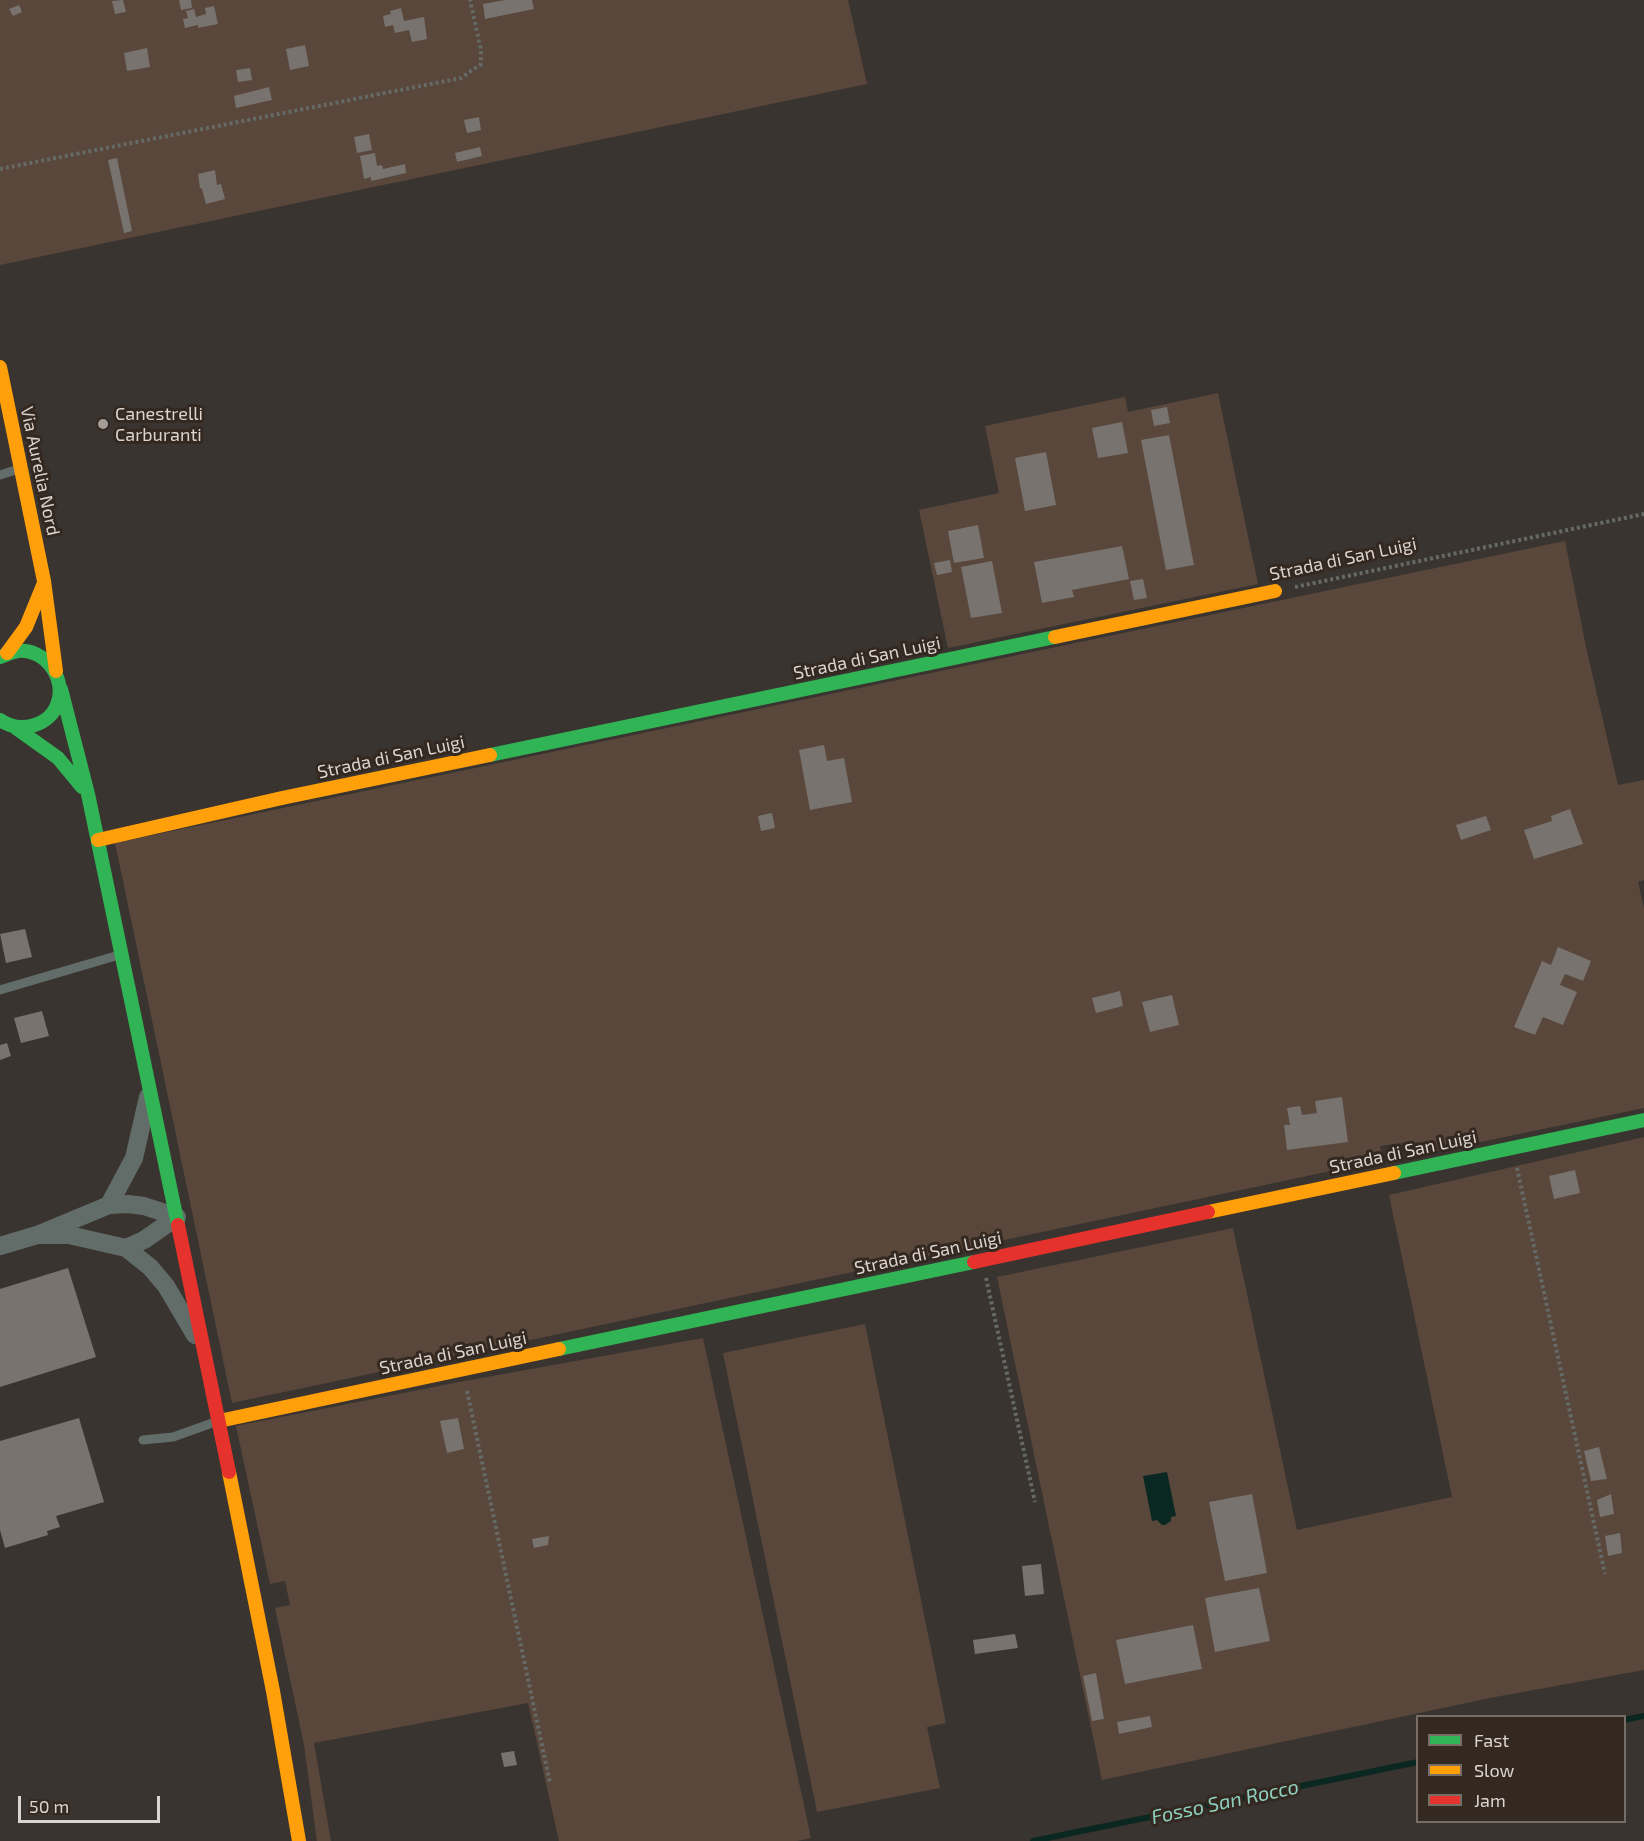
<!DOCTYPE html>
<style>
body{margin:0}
#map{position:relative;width:1644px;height:1841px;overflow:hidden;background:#3a3430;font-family:"Exo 2",sans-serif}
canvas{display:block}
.legend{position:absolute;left:1416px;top:1715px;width:210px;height:108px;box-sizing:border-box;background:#342921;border:2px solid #776d67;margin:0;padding:8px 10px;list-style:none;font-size:18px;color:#dcd4cf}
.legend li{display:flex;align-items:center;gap:12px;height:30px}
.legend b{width:30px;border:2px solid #776d67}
.scale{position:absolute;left:18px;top:1796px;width:142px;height:27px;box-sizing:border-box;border:3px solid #dcd4cf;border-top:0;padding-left:8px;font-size:18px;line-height:21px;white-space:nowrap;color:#dcd4cf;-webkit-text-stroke:4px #342921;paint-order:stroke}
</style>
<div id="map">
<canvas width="1644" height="1841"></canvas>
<ul class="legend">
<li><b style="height:8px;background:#30b455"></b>Fast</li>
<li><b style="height:8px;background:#ff9f0a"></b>Slow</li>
<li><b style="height:8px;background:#e5322d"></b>Jam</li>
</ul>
<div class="scale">50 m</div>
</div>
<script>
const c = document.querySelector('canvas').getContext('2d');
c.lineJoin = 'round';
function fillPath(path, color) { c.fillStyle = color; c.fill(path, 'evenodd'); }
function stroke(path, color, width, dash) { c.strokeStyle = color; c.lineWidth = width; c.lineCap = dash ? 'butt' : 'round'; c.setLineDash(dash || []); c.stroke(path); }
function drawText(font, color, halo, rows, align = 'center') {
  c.font = font + ' "Exo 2",sans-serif'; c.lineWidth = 6; c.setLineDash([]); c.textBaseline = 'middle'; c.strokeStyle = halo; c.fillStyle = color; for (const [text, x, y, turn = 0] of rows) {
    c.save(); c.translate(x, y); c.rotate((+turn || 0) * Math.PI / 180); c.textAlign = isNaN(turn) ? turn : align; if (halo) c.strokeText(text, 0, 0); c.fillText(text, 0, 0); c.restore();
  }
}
fillPath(new Path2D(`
 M0,0h848l19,84 -867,181z
 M1218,393l40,191 -310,64 -29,-138 80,-17 -14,-67 140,-29 3,15z
 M1565,541l21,106 32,138 26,-5v100l-6,2 6,26v200l-226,47 -14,-12 -24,3 3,14 -1151,243 -117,-560z
 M1644,1137v533l-149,27 -393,83 -105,-503 236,-49 64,302 155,-33 -63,-302z
 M865,1324l81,399 -19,4 13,61 -123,24 -94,-459z
 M703,1338l108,500 -14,3h-238l-31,-138 -214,40 17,98h-14l-13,-96 -29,-137 15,-3 -5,-24 -15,3 -34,-158 223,-44z`), '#59473b');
fillPath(new Path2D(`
 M1167,1472l9,44 -5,1v4l-6,4h-3l-5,-5 -5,1 -9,-45z`), '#0a2821');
stroke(new Path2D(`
 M1624,1720l20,-4
 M1033,1841l385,-79`), '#0a2821', 6);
fillPath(new Path2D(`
 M123,0l3,12 -11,2 -3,-13z
 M179,0h12l1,8 -11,2z
 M505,0h27l2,9 -49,10 -2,-15z
 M19,5l3,7 -9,4 -4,-7z
 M214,6l4,18 -20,4v-3l-13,3 -2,-9 5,-1 -2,-7 8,-2 2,8 10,-3 -1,-6z
 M401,8l3,13 20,-4 3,22 -15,3 -3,-12 -14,3 -2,-8 -8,2 -2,-11 8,-2 -1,-3z
 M305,45l4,21 -19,4 -4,-21z
 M147,48l3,19 -23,4 -3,-18z
 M250,68l2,12 -14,2 -2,-12z
 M269,87l3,13 -36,8 -2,-12z
 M479,117l2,13 -14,3 -3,-13z
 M369,134l3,16 -15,3 -3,-16z
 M480,147l2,9 -25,6 -2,-9z
 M375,153l2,13 5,-1 1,4 22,-5 1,9 -35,8v-4l-7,2 -4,-23z
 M117,158l15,73 -8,2 -16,-73z
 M215,170l2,15 4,-1 4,15 -19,5 -4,-15 -2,-1 -2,-14z
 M1167,407l3,16 -16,3 -3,-16z
 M1122,422l6,31 -30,5 -6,-30z
 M1169,435l25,130 -28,5 -25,-130z
 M1046,452l10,53 -31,6 -10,-53z
 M978,525l6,33 -30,5 -6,-32z
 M1122,546l7,33 -57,11 2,7 -32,6 -8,-41z
 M950,560l2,12 -15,3 -3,-12z
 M992,561l10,52 -31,5 -10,-51z
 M1143,579l4,19 -13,2 -4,-19z
 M824,745l3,16 17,-3 8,44 -42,8 -11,-60z
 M1570,809l13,35 -49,15 -10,-29 28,-9 -1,-5z
 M772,813l3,15 -14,3 -3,-15z
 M1486,816l5,14 -30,10 -5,-15z
 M25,929l7,28 -26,6 -6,-29z
 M1558,947l33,14 -8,20 -18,-7 -5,11 17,7 -14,33 -20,-8 -8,18 -21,-8 28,-66 9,4z
 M1120,991l3,15 -27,7 -4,-15z
 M1172,995l7,30 -29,7 -8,-30z
 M42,1011l7,25 -28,7 -7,-25z
 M7,1043l4,13 -11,4v-15z
 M1342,1097l6,45 -61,8 -3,-25h6l-3,-17 13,-2 2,9 15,-2 -2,-12z
 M1575,1170l5,23 -26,6 -5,-23z
 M68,1268l28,89 -96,30v-98z
 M79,1418l25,84 -48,14 4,11 -13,4 1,4 -43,13 -5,-18v-89z
 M458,1418l6,31 -17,4 -7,-32z
 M1599,1447l8,32 -16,2 -7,-30z
 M1252,1494l15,79 -42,8 -16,-79z
 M1611,1494l3,20 -14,3 -3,-17z
 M1620,1533l2,20 -14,3 -3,-20z
 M549,1536l-1,9 -14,3 -2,-9z
 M1041,1564l3,30 -19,2 -3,-30z
 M1259,1588l11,53 -55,11 -10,-54z
 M1193,1625l9,44 -77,15 -9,-44z
 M1015,1634l3,14 -43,6 -2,-14z
 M1096,1673l8,46 -12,2 -9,-45z
 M1150,1716l2,11 -33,7 -2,-12z
 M514,1751l3,14 -13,2 -3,-14z`), '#78736f');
stroke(new Path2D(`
 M0,169l461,-91 20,-14v-14l-11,-50
 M1295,587l349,-73
 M1517,1168l88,406
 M986,1278l49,224
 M467,1391l83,392`), '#656a67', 4, [3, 3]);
stroke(new Path2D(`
 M0,475l19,-6
 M0,990l119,-35
 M143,1440l30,-3 45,-16`), '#626d69', 9);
stroke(new Path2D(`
 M109,1205l25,-47 14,-61
 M37,1235h32l57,13 24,19 16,19 29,49
 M0,1246l37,-11 72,-30 19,-1 16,2 33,11
 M126,1248l18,-8 33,-23`), '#626d69', 18);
stroke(new Path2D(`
 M0,657c6,-2 12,-5 18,-6 26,-3 48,26 40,51 -7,24 -38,32 -58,18
 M61,689l27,105 90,431
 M16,728l42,30 24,29
 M490,755l565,-118
 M1394,1173l250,-53
 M559,1349l415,-87`), '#30b455', 14);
stroke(new Path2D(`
 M0,367l44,214 12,90
 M1055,637l220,-46
 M7,653l19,-26 18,-44
 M98,840l184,-42 208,-43
 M1208,1212l186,-39
 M219,1421l340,-72
 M229,1472l44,219 26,150`), '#ff9f0a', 14);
stroke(new Path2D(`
 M178,1225l51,247
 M974,1262l234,-50`), '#e5322d', 14);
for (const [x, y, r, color] of [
 [103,424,6,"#a39c97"]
]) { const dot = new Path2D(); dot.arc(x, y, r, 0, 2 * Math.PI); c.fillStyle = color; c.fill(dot); stroke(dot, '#342921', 2); }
drawText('18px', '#dcd4cf', '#342921', [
 ["Canestrelli",115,414],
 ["Carburanti",115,435]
], 'left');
drawText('18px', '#dcd4cf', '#342921', [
 ["Via Aurelia Nord",40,471,78],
 ["Strada di San Luigi",1343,559,-12],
 ["Strada di San Luigi",867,658,-12],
 ["Strada di San Luigi",391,757,-12],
 ["Strada di San Luigi",1403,1152,-12],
 ["Strada di San Luigi",928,1253,-12],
 ["Strada di San Luigi",453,1353,-12]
]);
drawText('italic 20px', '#8fd1c0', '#342921', [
 ["Fosso San Rocco",1225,1802,-12]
]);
</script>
